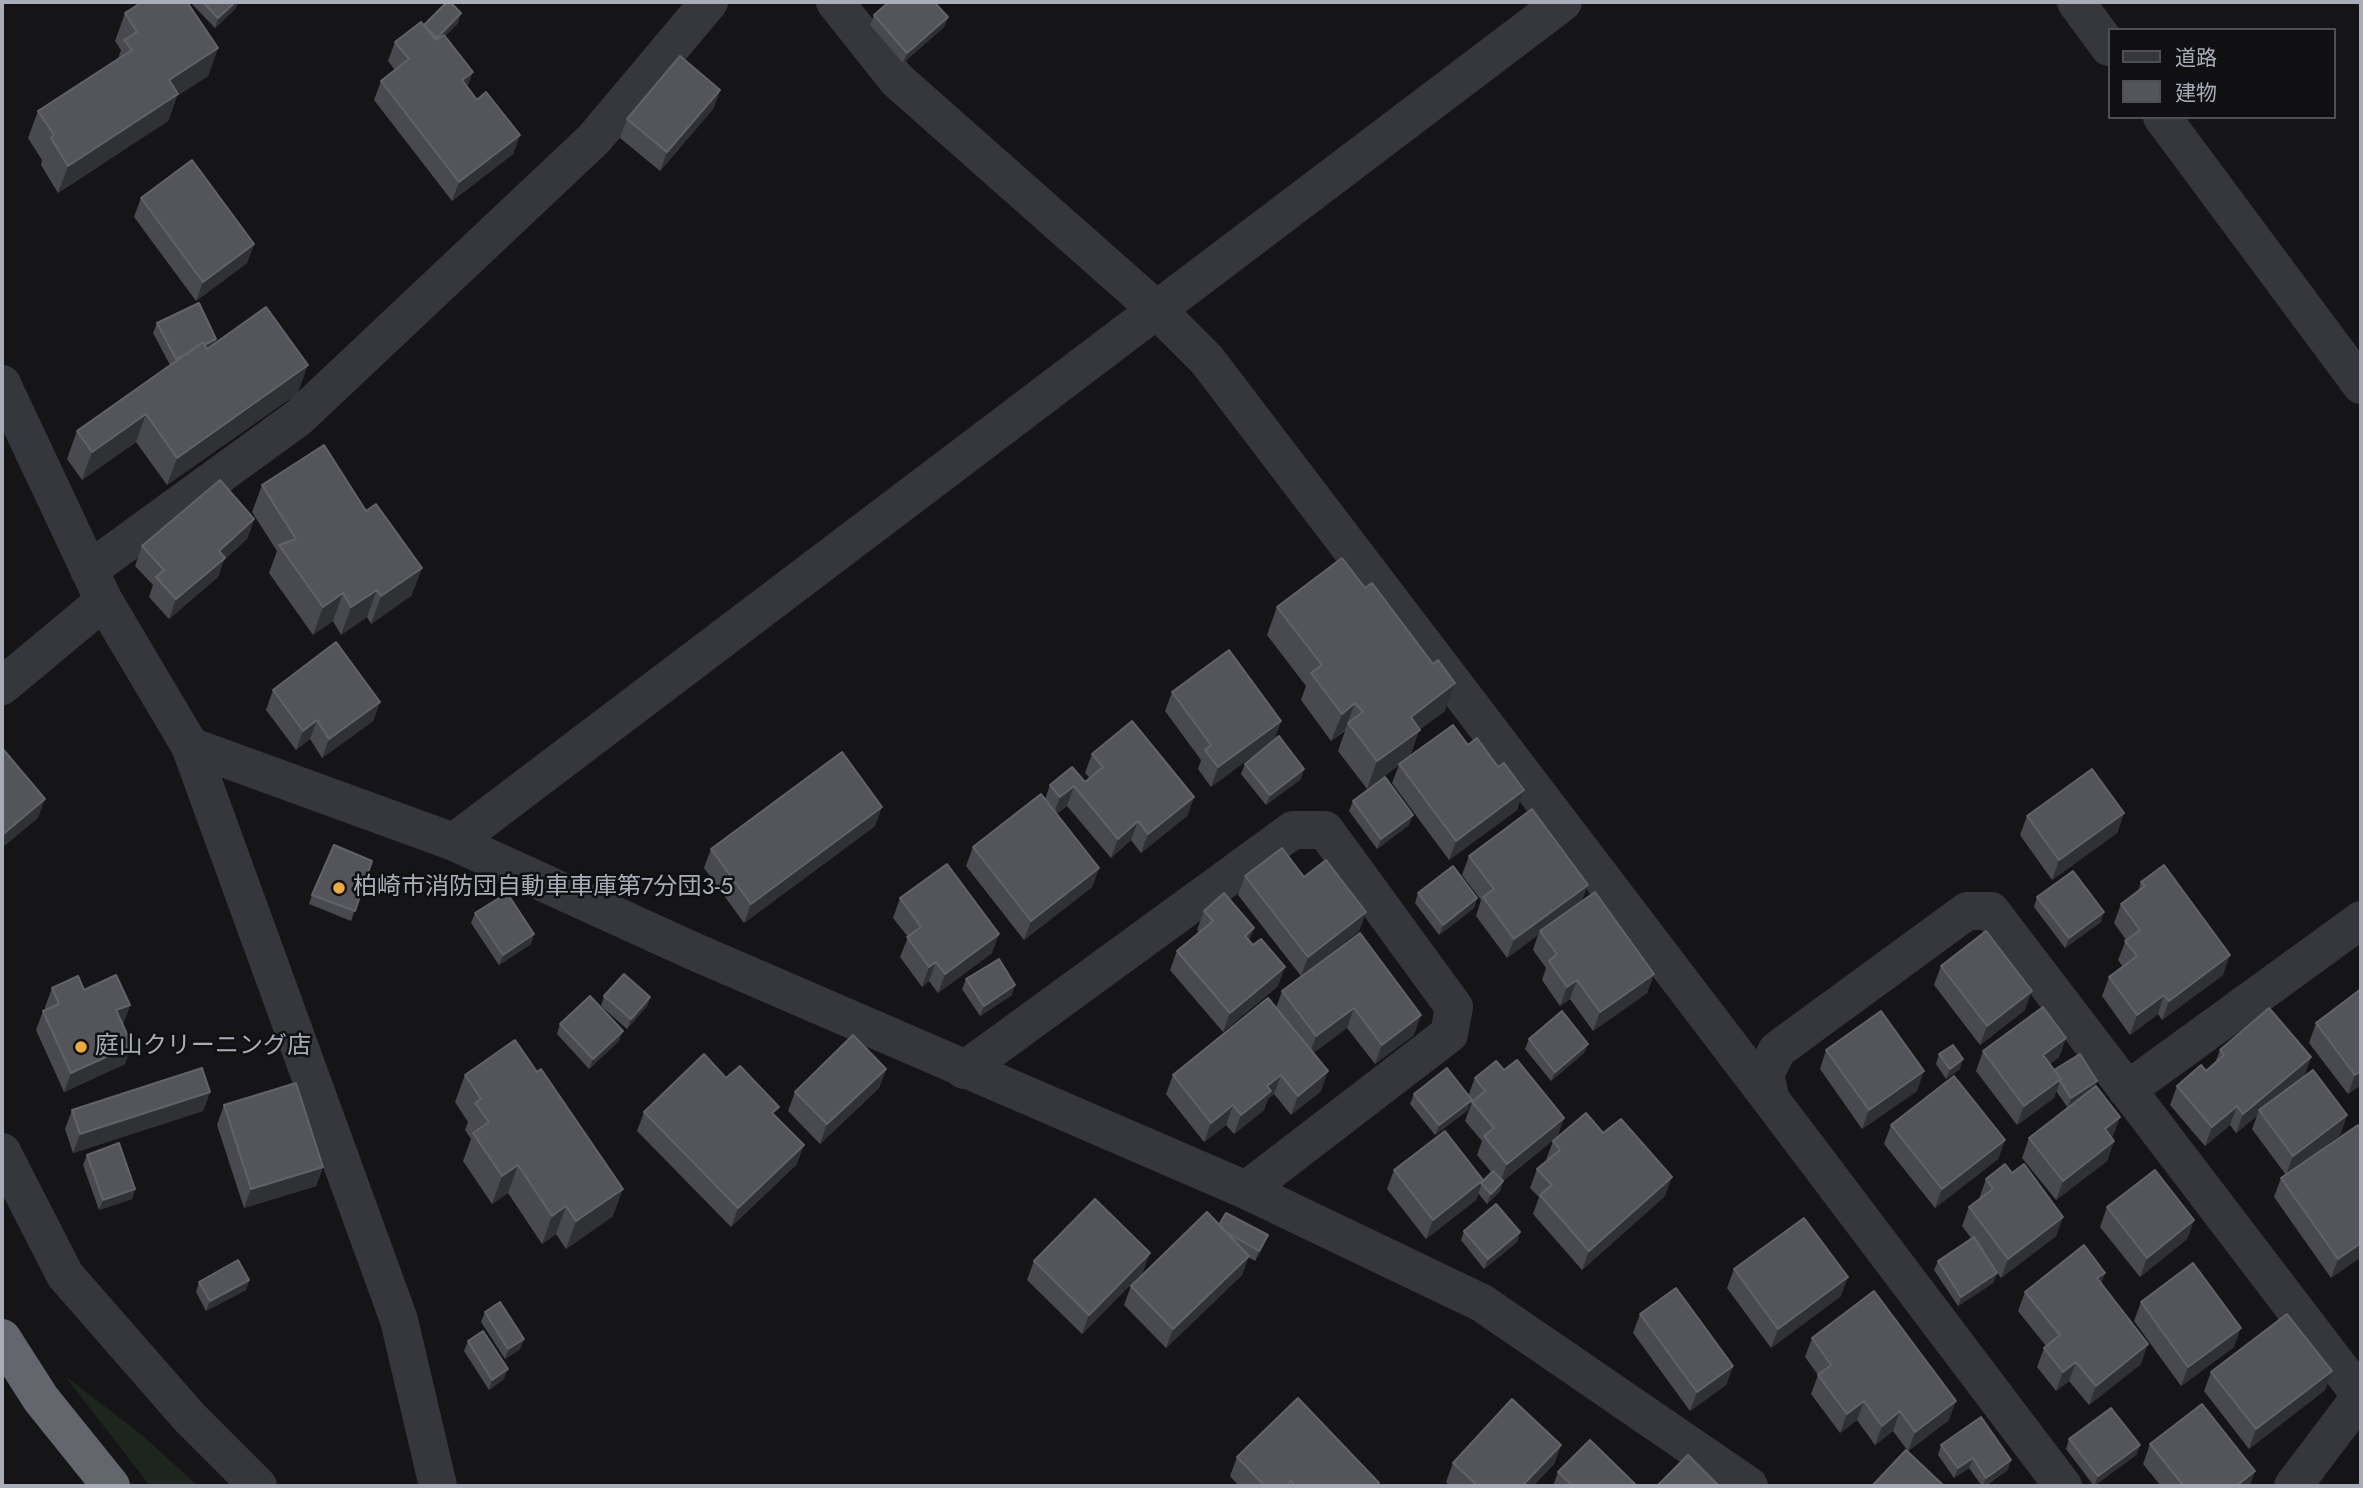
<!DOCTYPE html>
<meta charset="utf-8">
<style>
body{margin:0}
#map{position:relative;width:2363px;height:1488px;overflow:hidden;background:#151517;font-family:Jost,"Noto Sans JP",sans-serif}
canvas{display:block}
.frame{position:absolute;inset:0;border:4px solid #a8adb7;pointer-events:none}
.legend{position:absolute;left:2108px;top:28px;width:228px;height:91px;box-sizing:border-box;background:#101012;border:2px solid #4d4f54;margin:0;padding:9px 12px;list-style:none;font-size:21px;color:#a8adb7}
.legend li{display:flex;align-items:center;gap:14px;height:35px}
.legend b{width:35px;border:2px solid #4d4f54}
</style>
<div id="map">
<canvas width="2363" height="1488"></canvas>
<div class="frame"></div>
<ul class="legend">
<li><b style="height:9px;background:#36373c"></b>道路</li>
<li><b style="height:19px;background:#53555a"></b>建物</li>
</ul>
</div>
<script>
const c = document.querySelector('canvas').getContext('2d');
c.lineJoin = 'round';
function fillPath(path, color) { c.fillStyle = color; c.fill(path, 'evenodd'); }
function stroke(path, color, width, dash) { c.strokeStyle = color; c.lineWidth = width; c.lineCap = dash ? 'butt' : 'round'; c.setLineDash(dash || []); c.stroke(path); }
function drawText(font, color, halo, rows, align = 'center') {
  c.font = font + ' Jost,"Noto Sans JP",sans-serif'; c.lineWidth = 5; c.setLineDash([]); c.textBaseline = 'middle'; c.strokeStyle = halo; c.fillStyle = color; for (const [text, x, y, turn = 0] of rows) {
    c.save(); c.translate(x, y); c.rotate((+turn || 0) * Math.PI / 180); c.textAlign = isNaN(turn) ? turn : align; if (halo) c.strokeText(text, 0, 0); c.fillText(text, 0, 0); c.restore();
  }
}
fillPath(new Path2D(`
 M65,1376l77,59 56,51h-48z`), '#1d251e');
stroke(new Path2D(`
 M835,2l62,78 260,230 50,50 564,740
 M2076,2l33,45
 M2162,117l199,268
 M2,384l102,217 86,145 264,96 239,109 553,239 236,113 267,183
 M89,570l209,-152 296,-279 115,-137
 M2,686l102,-85
 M190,746l209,574 39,166
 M454,842l1109,-840
 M964,1070l329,-240h32l129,177 -5,27 -203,156
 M2127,1090l234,-170
 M2,1152l63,123 125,143 68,68
 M2063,1486l-292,-386 -6,-25 12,-25 190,-139h24l370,485
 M2293,1486l68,-90`), '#36373c', 38);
stroke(new Path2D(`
 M2,1338l39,61 70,87`), '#63666d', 38);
fillPath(new Path2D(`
 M190,2h48l-3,7 -20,19z
 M125,13l93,35 -10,28 -31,20 -9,25 -110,72 -17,-28 1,-5 -14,-22 10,-27 80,-52 3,-9 -6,-9z
 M874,15l74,2 -4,10 -41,36 -33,-38z
 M458,23l-13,13 22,51 10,13 43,35 -7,19 -61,47 -78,-101 7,-19 14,-11 -7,-9 7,-19 29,-16z
 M720,90l-7,19 -53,62 -40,-33 7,-19z
 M141,198l113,46 -7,19 -51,38 -62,-84z
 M157,323l59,16 -1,4 83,50 -131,92 -31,-43 -54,38 -15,-21 10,-28 93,-66 -17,-32z
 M262,485l150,110 -41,29 -4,-7 -26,18 -8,-14 -20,14 -44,-62 8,-22 -25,-39z
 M254,519l-7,20 -23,21 -6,17 -49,42 -20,-22 4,-12 -18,-19 7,-20z
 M1277,607l168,104 -26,19 -9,26 107,54 -68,50 -57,-77 7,-18 -32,24 -29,-38 7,-20 -14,10 -30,-41 5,-14 -39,-51z
 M273,690l107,12 -7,19 -51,37 -12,-19 -14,11 -30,-40z
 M1172,692l109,29 -7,19 -63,47 -13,-18 3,-9 -36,-49z
 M1092,754l102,43 -7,19 -46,37 -10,-13 -20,18 -44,-52 -11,8 43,54 -7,19 -68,53 -58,-74 7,-19 72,-48 5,-14 35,-3 5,-4 -5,-5z
 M1245,764l56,15 -35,26 -25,-31z
 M1353,801l56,24 -32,24 -28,-38z
 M2124,813l-7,20 -65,47 -32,-45 7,-19z
 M875,826l-131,97 -40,-55 7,-19z
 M1469,856l113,45 72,73 -7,19 -54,38 -23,-32 -10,7 -18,-26 4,-12 -13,-18 5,-15 -31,23 -31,-42 5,-16 -19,-25z
 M372,861l-21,60 -42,-17 3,-9z
 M1245,876l59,1 62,35 -7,19 -58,45 -63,-81z
 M2141,882l82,93 -61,45 -4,-6 -28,21 -28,-39 7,-19 14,-10 -5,-7 8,-20 -12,-17 7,-19 17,-13z
 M1418,893l59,5 -3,10 -35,27 -24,-32z
 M2037,897l64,25 -36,26 -31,-41z
 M900,898l92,55 -54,40 -9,-12 -7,6 -22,-30 8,-20 -15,-19z
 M1204,911l45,30 29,45 -55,46 -53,-62 7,-19 22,-19 -2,-2z
 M475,913l59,21 -3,10 -32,21 -28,-42z
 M1360,933l54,102 -39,29 -28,-36 -34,25 8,38 -30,24 -17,-21 -6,5 -4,11 -30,24 -8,-9 -22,17 -38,-48 7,-19 103,-67 6,-17z
 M1941,966l84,44 -45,35 -46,-60z
 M966,979l46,16 -32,21 -18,-27z
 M52,988l32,2 46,15 -7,19 2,40 -61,28 -28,-62 7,-19 3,-1 -1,-3z
 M2361,989v96l-13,9 -39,-51 7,-20z
 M604,996l46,1 -3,9 -20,23 -26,-23z
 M560,1024l59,17 -30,28 -32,-35z
 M2066,1038l-7,19 -9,7 4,6 41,17 25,30 -8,20 2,4 -7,20 -51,39 -34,-42 7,-20 39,-30 -12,-17 -2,7 -37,27 -41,-54 7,-20z
 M1529,1039l59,5 -4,9 -33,28 -26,-32z
 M1826,1050l91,41 -55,38 -42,-60z
 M2220,1050l91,7 -7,19 43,39 -7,20 -54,40 -34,-46 5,-13 -21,17 -6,-8 -25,21 -35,-41 7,-19 29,-15 9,-8z
 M1939,1054l21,15 -14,10 -10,-15z
 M886,1069l-7,19 -59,56 -32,-33 7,-19z
 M1504,1070l60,48 -7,19 -54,44 -3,10 -13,13 -9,-11 -2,7 -50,39 -39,-50 7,-19 88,12 10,-9 -15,-18 5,-14 -17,-20 7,-19h-1l-3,8 -33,25 -25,-31 4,-10 54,2 7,-18z
 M465,1075l148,141 -47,33 -10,-15 -14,10 -34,-51 -16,11 -29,-43 8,-22 -6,-9 3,-8 -13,-20z
 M726,1078l50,39 21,47 -66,63 -94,-96 7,-19z
 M210,1092l-7,19 -130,42 -8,-24 7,-19z
 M224,1105l99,62 -7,19 -72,22 -27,-83z
 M1891,1125l114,15 -7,19 -63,49 -51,-64z
 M1603,1133l62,63 -83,74 -49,-56 6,-17 -9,-9 7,-19 10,-8 -1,-1 7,-19z
 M87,1155l48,34 -3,10 -33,11 -16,-45z
 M2012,1173l51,44 -7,19 -55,42 -5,-7 1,2 -4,10 -35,23 -24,-36 4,-9 33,-23 -9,-12 7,-19 10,-8 7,-20z
 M2281,1178l80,79 -30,21 -57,-81z
 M2107,1207l87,13 -7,19 -47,38 -40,-50z
 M1219,1225l45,20 -9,16 -7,-4 -6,18 -76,73 -42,-43 7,-19z
 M1464,1231l56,1 -3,10 -33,27 -23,-29z
 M1034,1261l109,11 -61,62 -55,-54z
 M1734,1269l107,27 -70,52 -44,-60z
 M2105,1273l-4,10 40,81 -52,41 -20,-24 -13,10 -19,-24 7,-19 2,-2 -28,-35 7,-19z
 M249,1280l-3,10 -40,21 -10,-19 3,-10z
 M2141,1302l93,45 -53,39 -47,-65z
 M485,1312l39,27 -4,10 -15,10 -24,-37z
 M1640,1314l93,52 -7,19 -36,26 -57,-78z
 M1812,1338l137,82 -41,31 -15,-20 -18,14 -18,-25 -17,13 -29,-39 7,-19 -13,-18z
 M468,1341l36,38 -15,11 -25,-39z
 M2332,1371l-7,19 -76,59 -45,-58 7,-19z
 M2069,1439l71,6 -4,10 -42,31 -28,-37z
 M2150,1444l100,42h-89l-18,-22z
 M1561,1445l-7,19 -21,22h-83l-4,-4 7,-19z
 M1941,1445l67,25 -23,16h-3l-13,-18 -15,10 -16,-23z
 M1237,1457l142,26 -2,3h-138l-9,-10z
 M1558,1472l79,14h-84z`), '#494a4f');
fillPath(new Path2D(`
 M235,2h3l-3,7 -20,19 3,-10z
 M461,13l-3,10 -24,25 3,-10z
 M948,17l-4,10 -41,36 4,-10z
 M218,48l-10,28 -31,20 -9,25 -110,72 10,-27 101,-86z
 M473,72l-7,19 -4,-11z
 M720,90l-7,19 -53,62 7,-19z
 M520,135l-7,19 -61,47 7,-19z
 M254,244l-7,19 -51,38 7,-19z
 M216,339l-3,10 -41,20 4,-10z
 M308,365l-10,28 -131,92 10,-27z
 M146,414l-10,28 -54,38 10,-28z
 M254,519l-7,20 -23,21 -6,17 -49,42 7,-20 43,-48z
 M422,568l-10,27 -41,29 10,-28z
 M377,590l-10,27 -26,18 10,-28z
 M343,593l-10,28 -20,14 10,-28z
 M1455,683l-10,28 -26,19 -9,27 -43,32 10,-28 34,-44z
 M380,702l-7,19 -51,37 7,-19z
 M1355,703l-10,27 -14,11 11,-27z
 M317,720l-7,19 -14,11 7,-19z
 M1281,721l-7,19 -63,47 7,-20z
 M1304,769l-3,10 -35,26 4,-10z
 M1074,786l-7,20 -14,10 7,-19z
 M1524,790l-7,20 -68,50 7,-19z
 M1194,797l-7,19 -46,37 7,-19z
 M45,799l-7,19 -36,30v-13z
 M882,807l-7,19 -131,97 7,-19z
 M2124,813l-7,20 -65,47 7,-20z
 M1413,815l-4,10 -32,24 4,-10z
 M1138,821l-7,19 -20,18 7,-19z
 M1099,868l-7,19 -68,53 7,-19z
 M1588,885l-7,19 -41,27 -2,4 -31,23 7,-19z
 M1477,898l-3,10 -35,27 4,-10z
 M1366,912l-7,19 -58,45 7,-19z
 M2104,912l-3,10 -36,26 4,-10z
 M1254,928l-7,19 -2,-11z
 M534,934l-3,10 -32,21 4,-10z
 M999,934l-7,19 -54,40 7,-19z
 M2230,955l-7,20 -61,45 7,-19z
 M936,962l-7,19 -7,6 7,-20z
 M1285,967l-7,19 -55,46 7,-19z
 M1654,974l-7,19 -54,38 7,-19z
 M1577,980l-7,19 -10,7 7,-19z
 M1015,985l-3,10 -32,21 4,-10z
 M2032,991l-7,19 -45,35 7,-19z
 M2164,995l-6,19 -28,21 7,-20z
 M650,997l-3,9 -20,23 4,-10z
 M130,1005l-7,19 -7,-14z
 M1354,1008l-7,20 -38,28 7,-20z
 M1421,1015l-7,20 -39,29 7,-19z
 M623,1031l-4,10 -30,28 4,-10z
 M2066,1038l-7,19 -23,17 7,-19z
 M1588,1044l-4,9 -33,28 4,-9z
 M132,1045l-7,19 -61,28 7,-19z
 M2311,1057l-7,19 -45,34 -2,6 -21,17 7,-19z
 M1963,1059l-3,10 -14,10 4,-10z
 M886,1069l-7,19 -59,56 7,-20z
 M1328,1071l-7,20 -30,24 7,-19z
 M1924,1071l-7,20 -55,38 7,-19z
 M2361,1071v14l-13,9 7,-19z
 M1281,1075l-7,19 -6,5 -4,11 -30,24 7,-19 26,-29z
 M2061,1079l-7,19 -37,27 7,-19z
 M2097,1081l-3,10 -26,17 3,-10z
 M210,1092l-7,19 -130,42 7,-19z
 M1472,1100l-4,10 -33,25 4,-10z
 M1233,1105l-7,20 -22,17 7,-19z
 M2237,1106l-7,19 -25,21 7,-19z
 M2347,1115l-7,20 -54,40 7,-19z
 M2120,1117l-7,19 -15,12 7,-19z
 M1564,1118l-7,19 -57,46 7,-19z
 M2005,1140l-7,19 -63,49 7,-19z
 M2114,1141l-7,20 -51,39 7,-19z
 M804,1145l-7,19 -66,63 7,-19z
 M518,1165l-10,28 -16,11 10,-28z
 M323,1167l-7,19 -72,22 7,-19z
 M1672,1177l-7,19 -83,74 7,-19z
 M1483,1180l-7,20 -50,39 7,-19z
 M1503,1181l-3,10 -13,13 4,-10z
 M135,1189l-3,10 -33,11 4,-10z
 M623,1189l-10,27 -47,33 10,-28z
 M566,1206l-10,28 -14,10 10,-28z
 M2063,1217l-7,19 -55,42 7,-19z
 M2194,1220l-7,19 -47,38 7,-19z
 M1520,1232l-3,10 -33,27 4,-10z
 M1268,1235l-4,10 -9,16 4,-10z
 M2361,1243v14l-30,21 7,-19z
 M1150,1253l-7,19 -61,62 7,-19z
 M1249,1256l-7,19 -76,73 7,-19z
 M1997,1273l-4,10 -35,23 3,-9z
 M2105,1273l-7,19 -1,-14z
 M1848,1277l-7,19 -70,52 7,-19z
 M249,1280l-3,10 -40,21 4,-10z
 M2241,1328l-7,19 -53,39 7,-19z
 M524,1339l-4,10 -15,10 3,-10z
 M2148,1344l-7,20 -52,41 7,-19z
 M2076,1362l-7,19 -13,10 7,-19z
 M1733,1366l-7,19 -36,26 7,-19z
 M508,1369l-4,10 -15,11 3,-10z
 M2332,1371l-7,19 -76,59 7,-20z
 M1864,1401l-7,19 -17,13 7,-19z
 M1956,1401l-7,19 -41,31 7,-19z
 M1900,1411l-7,20 -18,14 7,-19z
 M1561,1445l-7,19 -21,22h-11z
 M2140,1445l-4,10 -42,31 4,-10z
 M1973,1458l-4,10 -15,10 4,-10z
 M2011,1460l-3,10 -25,16 3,-8z
 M2255,1471l-5,15h-14z`), '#303134');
const building = new Path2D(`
 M142,2h45l31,46 -49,32 9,14 -110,72 -17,-28 3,-3 -16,-24 94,-61 -8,-10 13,-8 -12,-19z
 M203,2h32l-17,16z
 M447,2h3l11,11 -24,25 -13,-13z
 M889,2h45l14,15 -41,36 -33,-38z
 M421,22l15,18 8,-5 29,37 -11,8 15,20 9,-8 34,43 -61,47 -78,-101 28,-22 -14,-17z
 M680,56l40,34 -53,62 -40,-33z
 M192,160l62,84 -51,38 -62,-84z
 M199,303l17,36 -12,6 -1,-3 -16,12 -11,5 -19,-36z
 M266,307l42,58 -131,93 -31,-44 -54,38 -15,-21 126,-89 4,7z
 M324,445l42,66 10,-7 46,64 -41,28 -4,-6 -26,17 -8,-14 -20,14 -44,-62 17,-6 -34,-54z
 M220,480l34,39 -35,32 6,7 -49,41 -20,-22 8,-7 -22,-24z
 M1342,558l23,30 7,-5 61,81 5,-4 17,23 -44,34 9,13 -43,31 -29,-38 15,-11 -8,-9 -13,11 -31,-41 11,-8 -45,-58z
 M336,642l44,60 -51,37 -12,-19 -14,11 -30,-41z
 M1229,650l52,71 -63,46 -13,-17 6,-5 -39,-53z
 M1132,721l62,76 -46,37 -10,-13 -20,18 -44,-53 -14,11 -10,-12 22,-18 13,15 18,-15 -11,-13z
 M1453,725l15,20 9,-7 21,29 6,-4 20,27 -68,51 -57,-77z
 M1279,736l25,33 -34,26 -25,-31z
 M2,748l43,51 -43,36z
 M842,752l40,55 -131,97 -40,-55z
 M2092,769l32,44 -65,47 -32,-44z
 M1385,777l28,38 -32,24 -28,-38z
 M1041,794l58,74 -68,53 -58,-74z
 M1532,809l56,76 -74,54 -31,-42 11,-8 -25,-33z
 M334,845l38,16 -17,50 -43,-16z
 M1282,848l22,29 22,-17 40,52 -58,45 -63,-81z
 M947,864l52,70 -54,40 -9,-12 -7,5 -22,-30 14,-10 -21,-29z
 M2164,865l66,90 -61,46 -5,-6 -27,20 -28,-38 28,-21 -12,-15 15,-11 -19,-26 24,-18 -4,-4z
 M1453,866l24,32 -34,27 -25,-32z
 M2073,871l31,41 -35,26 -32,-41z
 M1595,892l59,82 -54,38 -23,-32 -10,7 -18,-26 8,-7 -17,-23z
 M507,893l27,41 -31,21 -28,-42z
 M1224,893l30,35 -9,8 8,9 8,-6 24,28 -55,46 -53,-62 36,-30 -9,-10z
 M1986,931l46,60 -45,35 -46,-60z
 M1360,933l61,82 -39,30 -28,-37 -38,28 -34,-45z
 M999,959l16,26 -31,21 -18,-27z
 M624,974l26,23 -19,22 -27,-23z
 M116,975l14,30 -14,5 16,35 -61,28 -28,-62 16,-7 -7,-16 26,-12 6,14z
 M2361,989v82l-6,4 -39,-52z
 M590,996l33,35 -30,28 -33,-35z
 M1268,998l60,73 -30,25 -17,-21 -14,11 4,5 -30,24 -8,-10 -22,18 -38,-48z
 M2043,1007l23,31 -23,17 18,24 -37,27 -41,-55z
 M2269,1008l42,49 -68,57 -6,-8 -25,21 -35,-41 24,-21 5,6 18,-16 -4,-5z
 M1562,1011l26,33 -33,28 -26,-33z
 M1881,1011l43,60 -55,39 -43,-60z
 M853,1035l33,34 -59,55 -32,-32z
 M515,1040l22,32 4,-3 82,120 -47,32 -10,-15 -14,10 -34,-51 -16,11 -29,-43 16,-11 -14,-19 6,-4 -16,-24z
 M1953,1045l10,14 -13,10 -11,-15z
 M704,1054l22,24 14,-12 39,41 -7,6 32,32 -66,63 -94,-96z
 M2080,1054l17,27 -26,17 -11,-17 1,-2 -7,-9z
 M1517,1060l47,58 -57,46 -23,-28 10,-8 -22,-26 13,-11 -10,-13 21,-17 8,9z
 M202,1068l8,24 -130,42 -8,-24z
 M1447,1068l25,32 -33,25 -25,-31z
 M2313,1070l34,45 -54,41 -34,-46z
 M1954,1076l51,64 -63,49 -51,-64z
 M296,1083l27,84 -72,22 -27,-84z
 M2096,1086l24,31 -15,12 9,12 -51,40 -34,-43z
 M1586,1113l17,20 18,-14 51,58 -83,74 -49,-56 12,-10 -15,-16 23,-19 -7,-9z
 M2358,1125l3,4v114l-23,16 -57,-81z
 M1445,1131l38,49 -50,40 -39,-50z
 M119,1143l16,46 -32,11 -16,-45z
 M2005,1164l7,9 12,-9 39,53 -55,42 -39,-52 24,-18 -7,-10z
 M2155,1170l39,50 -47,38 -40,-51z
 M1493,1171l10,10 -12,13 -10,-11z
 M1095,1199l55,54 -61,62 -55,-54z
 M1496,1204l24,28 -32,27 -24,-28z
 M1207,1212l42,44 -76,73 -42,-43z
 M1226,1213l42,22 -9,16 -33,-19 -7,-7z
 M1804,1218l44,59 -70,52 -44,-60z
 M1974,1237l23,36 -36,24 -23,-36z
 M2084,1245l21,28 -8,5 51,66 -52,42 -20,-24 -13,10 -19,-24 16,-13 -35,-43z
 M238,1260l11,20 -39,21 -11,-19z
 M2193,1263l48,65 -53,39 -47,-65z
 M1676,1288l57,78 -36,26 -57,-78z
 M1874,1291l82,110 -41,31 -15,-21 -18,15 -18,-25 -17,13 -29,-39 13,-10 -19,-27z
 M500,1302l24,37 -16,10 -23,-37z
 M2287,1314l45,57 -76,58 -45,-57z
 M483,1331l25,38 -16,11 -24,-39z
 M1298,1398l81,85 -4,3h-80l-4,-5 -5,5h-21l-28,-29z
 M1512,1399l49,46 -39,41h-44l-25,-23z
 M2202,1404l53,67 -19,15h-52l-34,-42z
 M2111,1408l29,37 -42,31 -29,-37z
 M1981,1417l30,43 -25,18 -13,-20 -15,10 -17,-23z
 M1590,1440l47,46h-64l-15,-14z
 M1906,1450l38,36h-72z
 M1688,1455l31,31h-62z`);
fillPath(building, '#53555a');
stroke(building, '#616369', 2);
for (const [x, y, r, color] of [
 [339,888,7,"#edac37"],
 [81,1047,7,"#edac37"]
]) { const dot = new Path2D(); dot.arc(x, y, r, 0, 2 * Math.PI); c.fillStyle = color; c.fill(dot); stroke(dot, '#101012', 2.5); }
drawText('24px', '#a8adb7', '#101012', [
 ["柏崎市消防団自動車車庫第7分団3-5",353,888],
 ["庭山クリーニング店",95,1047]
], 'left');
</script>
